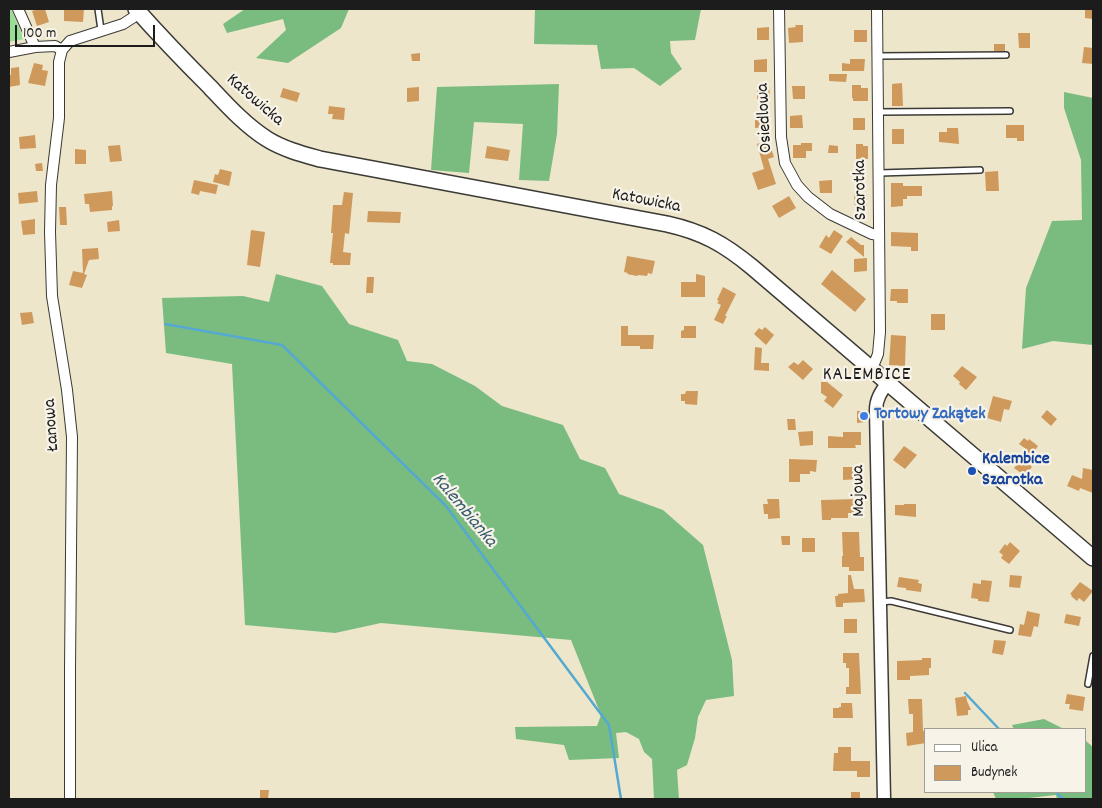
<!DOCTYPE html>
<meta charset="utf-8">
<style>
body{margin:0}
#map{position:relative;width:1102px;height:808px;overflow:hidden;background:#ede6ca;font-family:Dekko,sans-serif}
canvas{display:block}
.frame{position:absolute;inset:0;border:10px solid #1c1c1c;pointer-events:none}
.legend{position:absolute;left:924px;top:728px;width:162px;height:65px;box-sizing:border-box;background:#f7f3e8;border:1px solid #9f9d96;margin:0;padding:6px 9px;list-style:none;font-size:15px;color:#1c1c1c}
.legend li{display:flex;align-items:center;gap:10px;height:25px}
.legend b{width:25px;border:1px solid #9f9d96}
.scale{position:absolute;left:15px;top:25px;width:140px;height:22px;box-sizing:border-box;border:2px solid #1c1c1c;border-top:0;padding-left:6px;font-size:15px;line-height:18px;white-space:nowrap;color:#1c1c1c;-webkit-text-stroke:4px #f7f3e8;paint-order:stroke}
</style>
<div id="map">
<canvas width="1102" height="808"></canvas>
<div class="frame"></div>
<ul class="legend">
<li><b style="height:6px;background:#fff"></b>Ulica</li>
<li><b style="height:14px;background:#cf995c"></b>Budynek</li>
</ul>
<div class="scale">100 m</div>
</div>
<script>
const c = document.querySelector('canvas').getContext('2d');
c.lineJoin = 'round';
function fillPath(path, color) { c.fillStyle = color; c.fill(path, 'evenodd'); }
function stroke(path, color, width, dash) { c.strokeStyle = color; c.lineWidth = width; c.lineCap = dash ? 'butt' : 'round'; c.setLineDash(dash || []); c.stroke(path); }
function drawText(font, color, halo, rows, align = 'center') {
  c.font = font + ' Dekko,sans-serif'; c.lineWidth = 4.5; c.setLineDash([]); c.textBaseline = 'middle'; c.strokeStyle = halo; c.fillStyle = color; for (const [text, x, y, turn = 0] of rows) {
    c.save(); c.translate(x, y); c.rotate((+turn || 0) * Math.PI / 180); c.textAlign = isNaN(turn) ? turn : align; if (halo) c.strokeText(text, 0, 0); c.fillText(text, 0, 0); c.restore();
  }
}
fillPath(new Path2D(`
 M9,9h2l13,30 -15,3z`), '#98dd96');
fillPath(new Path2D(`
 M245,9h104l-8,19 -53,35 -32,-5 30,-28 -3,-11 -56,14 -4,-9z
 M533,9h168l-6,31 -25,1 1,12 11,16 -22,17 -26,-18 -33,1 -4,-24 -63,-1 1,-35z
 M559,84l-2,50 -8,47 -30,-1 4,-56 -49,-2 -5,51 -38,-3 6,-83z
 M1064,92l29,6v247l-40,-4 -31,8 4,-61 26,-67 30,-1 -1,-60 -17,-52z
 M276,274l46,12 27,38 49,16 9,21 25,3 43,22 27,20 61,19 17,34 25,9 14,26 44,16 40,35 29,115 2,36 -28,4 -8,17 -3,21 -8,27 -10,5 2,29h-25l-2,-40 -8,-7 -5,-13 -13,-7 -10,1 3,25 -50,2 -5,-15 -48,-6 -1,-12 82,-1 4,-11 -30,-75 -190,-17 -46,10 -90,-8 -13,-261 -66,-11 -4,-55 81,-2 26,6z
 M1044,719l20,10h-50l-2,-4z
 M1086,741l7,6v52h-36l-1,-4 -36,4h-24l-3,-7h93z`), '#7abc7f');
stroke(new Path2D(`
 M165,324l117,21 164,161 163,219 12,74
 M965,693l34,36
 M1056,792l7,7`), '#55a9d1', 2.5);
fillPath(new Path2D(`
 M38,9h7l4,13 -12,4 -5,-15z
 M64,9h20l-1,13 -19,-1z
 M1085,9h8v10l-8,-1z
 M795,25h8v17l-14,1 -1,-15 8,-1z
 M769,27v13h-12v-12z
 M854,30h13v12h-13z
 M1018,33h12v15h-11z
 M994,44h11v7h-11z
 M1084,47l9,1v16l-11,-1z
 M420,53v8h-8l-1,-7z
 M767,59v13h-13v-12z
 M850,59h15l-1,12h-22v-8l8,1z
 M34,63l9,2 -1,5 6,1 -3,15 -17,-3z
 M19,67l1,18 -11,2v-12h2v-7z
 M829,74h18l-1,8 -17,-1z
 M902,83l1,23h-11v-22z
 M852,85h9v3h7v13h-15v-3h-1z
 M757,86h12l1,12 -13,1z
 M792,86h13v13h-12z
 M419,87v14l-12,1v-14z
 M283,88l17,5 -3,9 -17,-5z
 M329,106l16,2 -1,12 -12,-1 1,-5h-5z
 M755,115h12l1,12 -13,1z
 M802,115l1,13h-13v-12z
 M853,118h12v12h-12z
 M1006,125h18v16h-7v-3h-11z
 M947,128h11l1,16 -20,-2v-10h8z
 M892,129h12v15h-12z
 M35,135l1,13 -16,1 -1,-12z
 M763,142l1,5 6,-2 4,12 -6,2 8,25 -18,6 -6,-17 12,-4 -7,-25z
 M801,143h11v8h-6v7h-13v-13h8z
 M856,144h7v2h5v13h-12z
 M120,145l2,16 -12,1 -2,-16z
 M829,145l9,1v7h-10z
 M487,146l23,4 -2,11 -23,-3z
 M75,149l11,1v14h-11z
 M42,163l1,8h-7l-1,-7z
 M220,169l12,3 -3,14 -16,-4 2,-8 3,1z
 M998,171l1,20h-13l-1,-19z
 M194,180l24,5 -2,9 -16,-3 -1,4 -8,-2z
 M832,180v13h-12l-1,-12z
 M891,183h12v3h19v10h-15v3h-4v7l-12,1z
 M37,191l1,11 -19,2 -1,-11z
 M112,191l1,15h-1v4l-22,2 -1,-8h-4l-1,-10z
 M344,192l9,1 -4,41 -4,-1 -2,19 8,1 -1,12h-17v-2h-3l3,-30h-2l2,-28h9z
 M854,194h13v13h-12z
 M789,196l7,12 -17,10 -7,-12z
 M59,207h7l1,18h-7z
 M368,211l33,1 -1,11 -33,-1z
 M35,219v15l-12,1 -2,-14z
 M119,220l1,11 -12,1 -1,-10z
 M251,230l14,2 -5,35 -13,-2z
 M834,230l9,6 -12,18 -12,-7 7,-12 3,3z
 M891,232l27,1v18h-7v-4l-20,-1z
 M851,237l10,8h3v12l-18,-15z
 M98,248l1,11 -10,1 -5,14 3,1 -5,13 -13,-3 4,-14 10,2 -1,-24z
 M627,256l28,5 -3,13 -4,-1 -1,3 -9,-1 -1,1 -10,-2 1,-1 -4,-1z
 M867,258v13l-13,1v-13z
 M832,270l34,29 -11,13 -34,-28z
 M696,274l9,2v21h-24v-15h15z
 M367,277h7l-1,16h-7z
 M723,287l13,7 -11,22h2l-4,8 -9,-4 7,-15 -4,-2 2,-2 -2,-1z
 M891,289h17v14h-11v-2h-7z
 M32,312l2,11 -12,2 -2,-12z
 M931,314h14v16h-14z
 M621,326h7v9h26l-1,14h-13v-3h-19z
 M684,326h12v12h-15v-7l3,-1z
 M765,327l9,8 -8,10 -12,-11 5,-6 3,2z
 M891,335l15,1 -1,30 -16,-1z
 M755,347l7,1 -1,15h8v8l-15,-1z
 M803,360l10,9 -10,11 -15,-13 6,-5 4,3z
 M962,366l15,11 -11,13 -7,-6 1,-2 -7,-6z
 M821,382h6l16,13 -10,13 -9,-7 3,-4 -6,-4z
 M686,391h12l-1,14 -12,-1v-3h-4v-7h4z
 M993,396l19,5 -3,9 -5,-1 -3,13 -14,-4z
 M1047,410l10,9 -6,7 -10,-9z
 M857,411h7l1,11 -8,1z
 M787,419h8l1,11h-8z
 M813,431v14l-13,1 -2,-14z
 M843,432h18v13h-6l1,3h-28v-12l15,1z
 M1024,438l4,3 1,-2 9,7 -11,16 5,5 -7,9 -11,-8 6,-7 -2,-2 8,-10 -7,-5z
 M904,446l13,9 -12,14 -12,-9z
 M789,459l28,1 -1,12 -6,-1v3h-10v8h-11z
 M843,467h15v12l-15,1z
 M1083,468l10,2v23l-13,-5 -1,3 -12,-5 5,-11 10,4z
 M767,499h12l1,19 -12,1v-5h-4l-1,-10h5z
 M858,499v14h-10v5h-17v2h-9l-1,-20z
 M904,504h12v13l-21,-2v-10h9z
 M842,532h17l1,25h4v14h-15v-4h-7v-11h1z
 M781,536h9v9h-8z
 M802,538h13v14h-13z
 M1010,542l10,9 -11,13 -8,-6 2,-3 -4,-3 6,-8 2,2z
 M848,575h3l3,14h10l1,13 -22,1v4h-7l-1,-11h3v-2l10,-1z
 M1010,575l12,1 -2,12 -11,-1z
 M899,577l20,3 -1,3 4,1 -1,8 -15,-2v-2l-9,-1z
 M981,580l11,1 -3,21 -11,-1v-2l-7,-1 2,-15 8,1z
 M1080,582l13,9 -9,11 -5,-4 -2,3 -6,-5 1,-1 -2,-1z
 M1027,611l13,3 -2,13 -4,-1 -3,11 -13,-2 2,-11 4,1z
 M1066,614l15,3 -2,9 -15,-3z
 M844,619h13v14h-13z
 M994,640l12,1 -3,14 -11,-2z
 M843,653h16l2,41h-15v-7h3v-19h-3v-5h-3z
 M922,658h9v10h-2v7l-19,1v4h-13v-19l25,-1z
 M1067,694l18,3 -2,14 -14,-2 1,-5h-5z
 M966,696l1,5 4,9h-3v5l-11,1 -2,-18z
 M908,699h14l1,32 3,-1v13l-19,3 -1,-13 7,-1v-18h-4z
 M841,703h11l1,15h-20v-10h6v-1h2z
 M838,747h13v14h19v16h-13v-6h-24l1,-18h4z
 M260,790h9l-1,9h-8z
 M851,792h9v7h-9z`), '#cf995c');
const service = new Path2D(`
 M98,9l3,21
 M877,56l129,-1
 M878,112l132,-1
 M879,173l101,-3
 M881,602l10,-1 119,29
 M1088,684l5,-28`);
const minor = new Path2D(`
 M18,9l17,38
 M779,9l2,128 4,26 12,22 11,12 22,17 42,20 7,1
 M9,52l26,-5 20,-1 7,4
 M872,369l6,-15 2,-22 -3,-323
 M70,799v-130l2,-232 -5,-47 -15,-94 -2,-64 1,-47 8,-67v-56l3,-12 8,-9 53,-17 17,-11`);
const tertiary = new Path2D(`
 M884,799l-8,-389c0,-11 5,-18 12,-28`);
const secondary = new Path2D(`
 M136,9c24,27 49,53 74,78 17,18 35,38 57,52 16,10 35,15 53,20l347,65c36,8 57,20 85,43l341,291`);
stroke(service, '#3b3a36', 8);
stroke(minor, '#3b3a36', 12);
stroke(tertiary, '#3b3a36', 15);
stroke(secondary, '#3b3a36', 18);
stroke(service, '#fff', 5);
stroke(minor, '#fff', 10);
stroke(tertiary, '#fff', 12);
stroke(secondary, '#fff', 15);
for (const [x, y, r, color] of [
 [864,416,5,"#3f7fe0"],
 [972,471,5,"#1a4fb4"]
]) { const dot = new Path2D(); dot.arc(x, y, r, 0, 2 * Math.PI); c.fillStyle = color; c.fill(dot); stroke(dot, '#f7f3e8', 2); }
drawText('18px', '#1c1c1c', '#f7f3e8', [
 ["Katowicka",254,101,41],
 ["Osiedlowa",766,118,-93],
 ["Szarotka",862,190,-91],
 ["Katowicka",646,202,11],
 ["Łanowa",53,425,-94],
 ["Majowa",860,491,-91]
]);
drawText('bold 18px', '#366cbe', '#f7f3e8', [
 ["Tortowy Zakątek",874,416]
], 'left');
drawText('bold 18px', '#164399', '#f7f3e8', [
 ["Kalembice",982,461],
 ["Szarotka",982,482]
], 'left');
c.letterSpacing = '1px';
drawText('19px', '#1c1c1c', '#f7f3e8', [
 ["KALEMBICE",867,376]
]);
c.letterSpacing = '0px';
drawText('italic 19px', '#365b6d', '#f7f3e8', [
 ["Kalembianka",463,511,50]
]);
</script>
